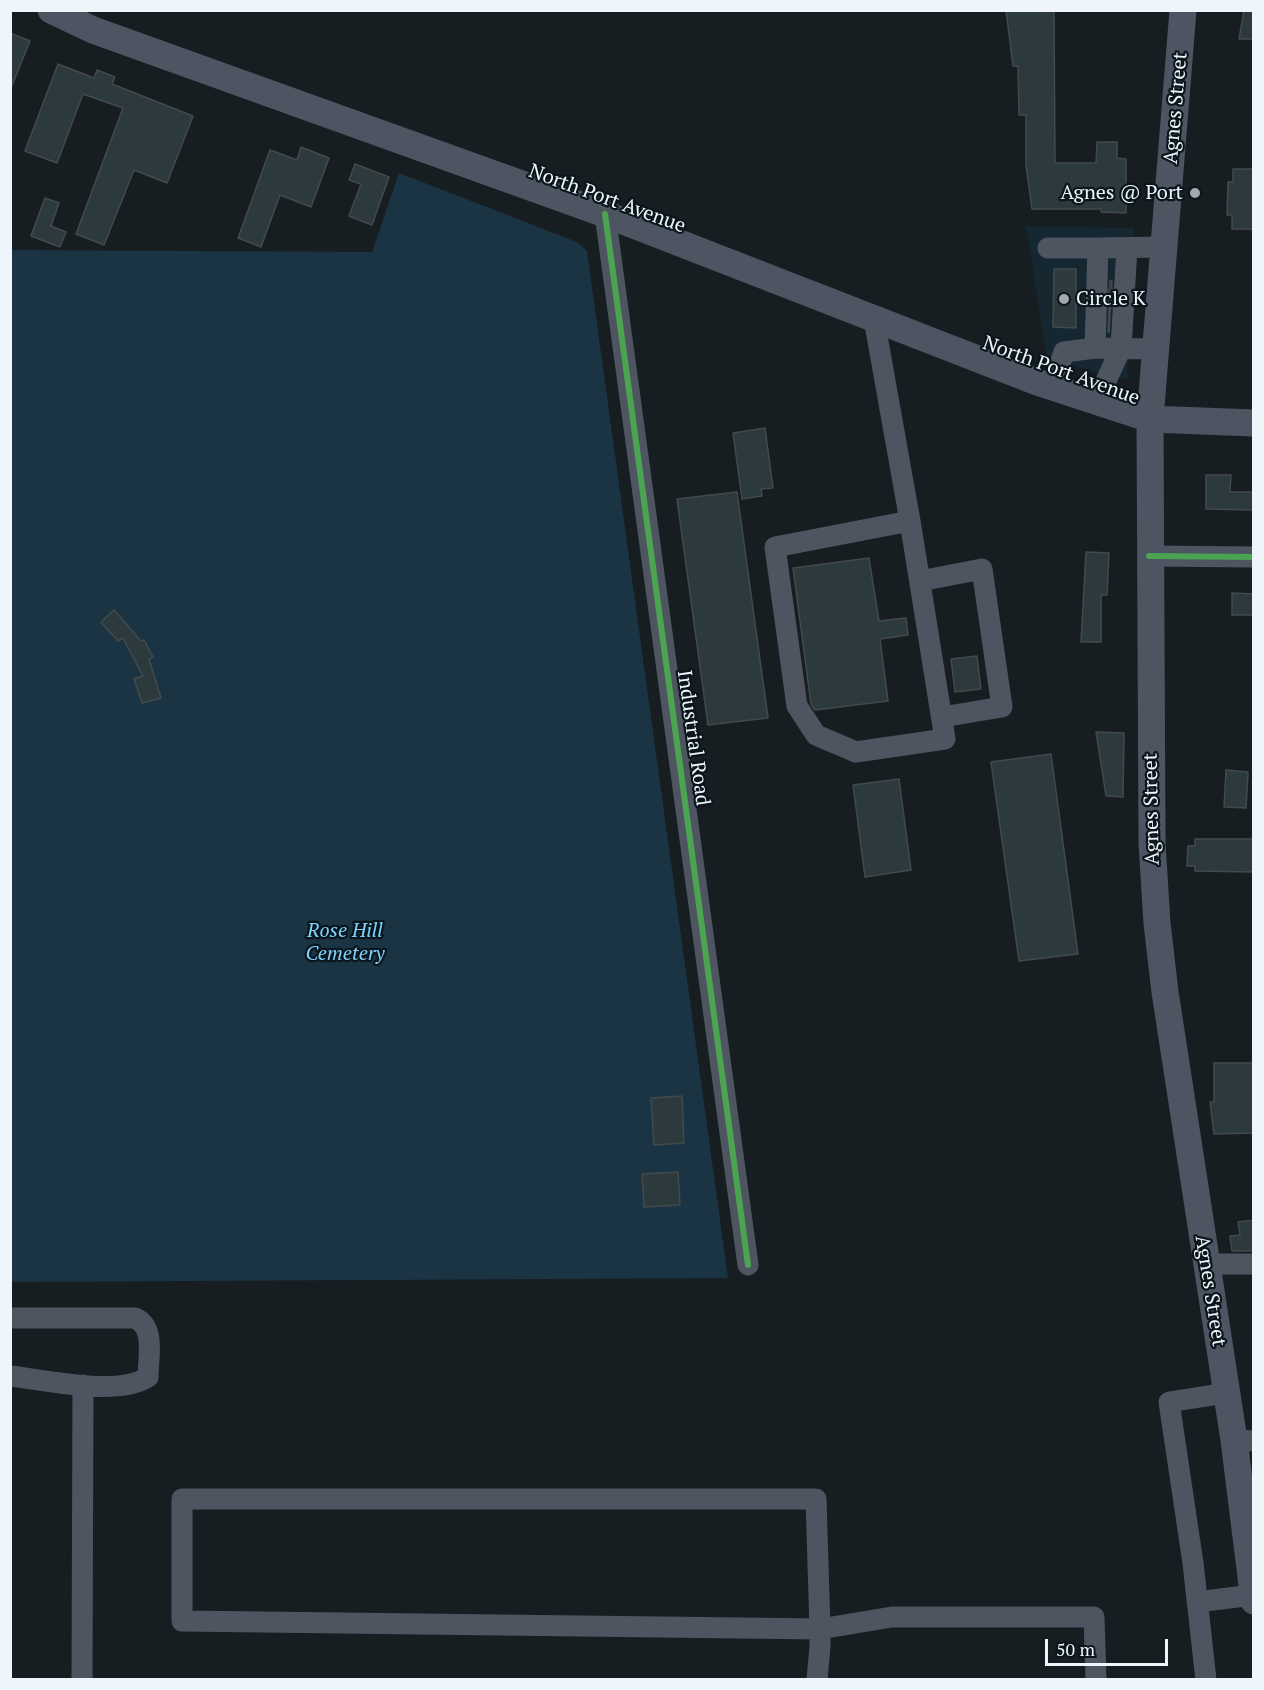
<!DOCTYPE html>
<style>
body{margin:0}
#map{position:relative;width:1264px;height:1690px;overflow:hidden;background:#171e22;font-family:"PT Serif",serif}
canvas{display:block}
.frame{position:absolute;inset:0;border:12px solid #eef6fb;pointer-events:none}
.scale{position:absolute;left:1045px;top:1639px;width:123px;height:27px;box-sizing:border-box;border:3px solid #eef6fb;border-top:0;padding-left:8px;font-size:18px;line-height:21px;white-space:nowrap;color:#eef6fb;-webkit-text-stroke:4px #0a161c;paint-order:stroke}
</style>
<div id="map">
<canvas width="1264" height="1690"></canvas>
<div class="frame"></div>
<div class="scale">50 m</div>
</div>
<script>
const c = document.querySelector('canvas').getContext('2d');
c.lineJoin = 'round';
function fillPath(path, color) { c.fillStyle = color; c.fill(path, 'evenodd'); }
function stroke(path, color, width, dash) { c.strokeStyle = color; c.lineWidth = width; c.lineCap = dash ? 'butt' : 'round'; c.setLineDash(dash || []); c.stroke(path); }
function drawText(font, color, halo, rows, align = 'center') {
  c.font = font + ' "PT Serif",serif'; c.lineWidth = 4.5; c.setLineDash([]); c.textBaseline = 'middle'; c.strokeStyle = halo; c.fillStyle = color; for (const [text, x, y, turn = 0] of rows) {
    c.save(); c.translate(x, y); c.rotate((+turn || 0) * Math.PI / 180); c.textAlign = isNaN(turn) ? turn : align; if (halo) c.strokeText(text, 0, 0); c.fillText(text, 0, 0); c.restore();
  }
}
fillPath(new Path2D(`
 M1026,226l108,2 -7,152 -80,-21z`), '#152730');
fillPath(new Path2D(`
 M399,173l178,69 10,9 141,1027 -717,4 -1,-1032 362,2z`), '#1a3443');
const building = new Path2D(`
 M1006,10h48l1,153h41l1,-21h20v16l9,1v54l-25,-1v-3h-69l-6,-44v-50h-7l-1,-49h-5z
 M1244,10h10v29h-15z
 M10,33l20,8 -19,47 -1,-1z
 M58,64l36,14 3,-8 18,7 -3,7 81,32 -26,67 -33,-13 -30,75 -28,-11 47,-126 -40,-14 -26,69 -32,-12z
 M301,147l28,11 -18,49 -31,-12 -19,52 -23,-9 32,-88 27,10z
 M355,164l34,13 -17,48 -23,-9 12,-32 -12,-4z
 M1233,169h21v60h-22v-14h-5l1,-33h5z
 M45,198l14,5 -8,23 15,6 -6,15 -29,-11z
 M1054,269h22v59l-23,-1z
 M1110,281h2l-3,51h-1z
 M765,428l8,60 -12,1 1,7 -20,3 -9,-66z
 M1206,475h25l-1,17h24v18l-48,-1z
 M737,492l31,226 -60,7 -31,-226z
 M1086,552l23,1 -2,42h-6v47h-20z
 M869,558l10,63 27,-3 2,17 -28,4 8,62 -73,9 -4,-6 -18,-136z
 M1232,593l22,1v21h-22z
 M114,610l27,31 3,-1 9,17 -4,2 12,39 -19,5 -8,-24 9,-3 -20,-38 -5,3 -17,-19z
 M977,656l4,33 -26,3 -4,-33z
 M1096,732l28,1 -1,64 -17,-1z
 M1051,754l27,200 -59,7 -28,-199z
 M1226,770l22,2 -2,36 -22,-1z
 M899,779l12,91 -46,7 -12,-92z
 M1195,839h59v33l-59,-1v-5h-8l1,-20h7z
 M1214,1063h40v70l-40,1 -4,-32h4z
 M682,1096l2,47 -30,2 -3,-47z
 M678,1172l2,33 -36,2 -2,-33z
 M1254,1220v31h-22l-2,-15 10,-1 -2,-13z`);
fillPath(building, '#2c3a3d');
stroke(building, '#444a4c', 1.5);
stroke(new Path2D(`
 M1105,298h14`), '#373e43', 21, [21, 10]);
stroke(new Path2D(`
 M605,214l143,1051
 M1048,248h50
 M874,319l36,202 -135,26 22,159 19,29 40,17 89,-13 -35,-218
 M1156,349l-61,-1 3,-100 66,-1
 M1052,387l12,-35 31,-4
 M1096,403l25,-55 6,-100
 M1149,556l105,1
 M920,581l62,-12 20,138 -60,10
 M1206,1264h48
 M10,1318h125c21,9 13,40 13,59 -31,20 -101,3 -138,-1
 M1234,1440l20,1
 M1197,1602l56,-7
 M82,1679l1,-294
 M817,1680l3,-34v-17l-4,-130h-634v122l638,8 72,-12h202l2,63
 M1206,1680l-13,-117 -24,-161 57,-9`), '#4f5560', 21);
stroke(new Path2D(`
 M51,10l42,20 512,184 432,168 113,37 104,4
 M1183,10l-33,409 2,424 5,80 8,69 69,448 20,161`), '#4e5562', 27);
stroke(new Path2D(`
 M605,214l143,1051
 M1149,556l105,1`), '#4ca352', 6);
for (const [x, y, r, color] of [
 [1195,193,6,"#a3aaaf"],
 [1064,299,6,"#a3aaaf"]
]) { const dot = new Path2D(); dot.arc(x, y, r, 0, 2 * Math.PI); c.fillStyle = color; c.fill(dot); stroke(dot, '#0a161c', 2); }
drawText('20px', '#eef6fb', '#0a161c', [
 ["Agnes Street",1176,108,-85],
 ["North Port Avenue",607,199,20],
 ["North Port Avenue",1061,371,20],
 ["Industrial Road",693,738,82],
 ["Agnes Street",1152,809,-91],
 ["Agnes Street",1210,1291,81]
]);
drawText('20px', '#eef6fb', '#0a161c', [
 ["Agnes @ Port",1183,193],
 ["Circle K",1076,299,"left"]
], 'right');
drawText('italic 20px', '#7dd2fe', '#0a161c', [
 ["Rose Hill",345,931],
 ["Cemetery",345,954]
]);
</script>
